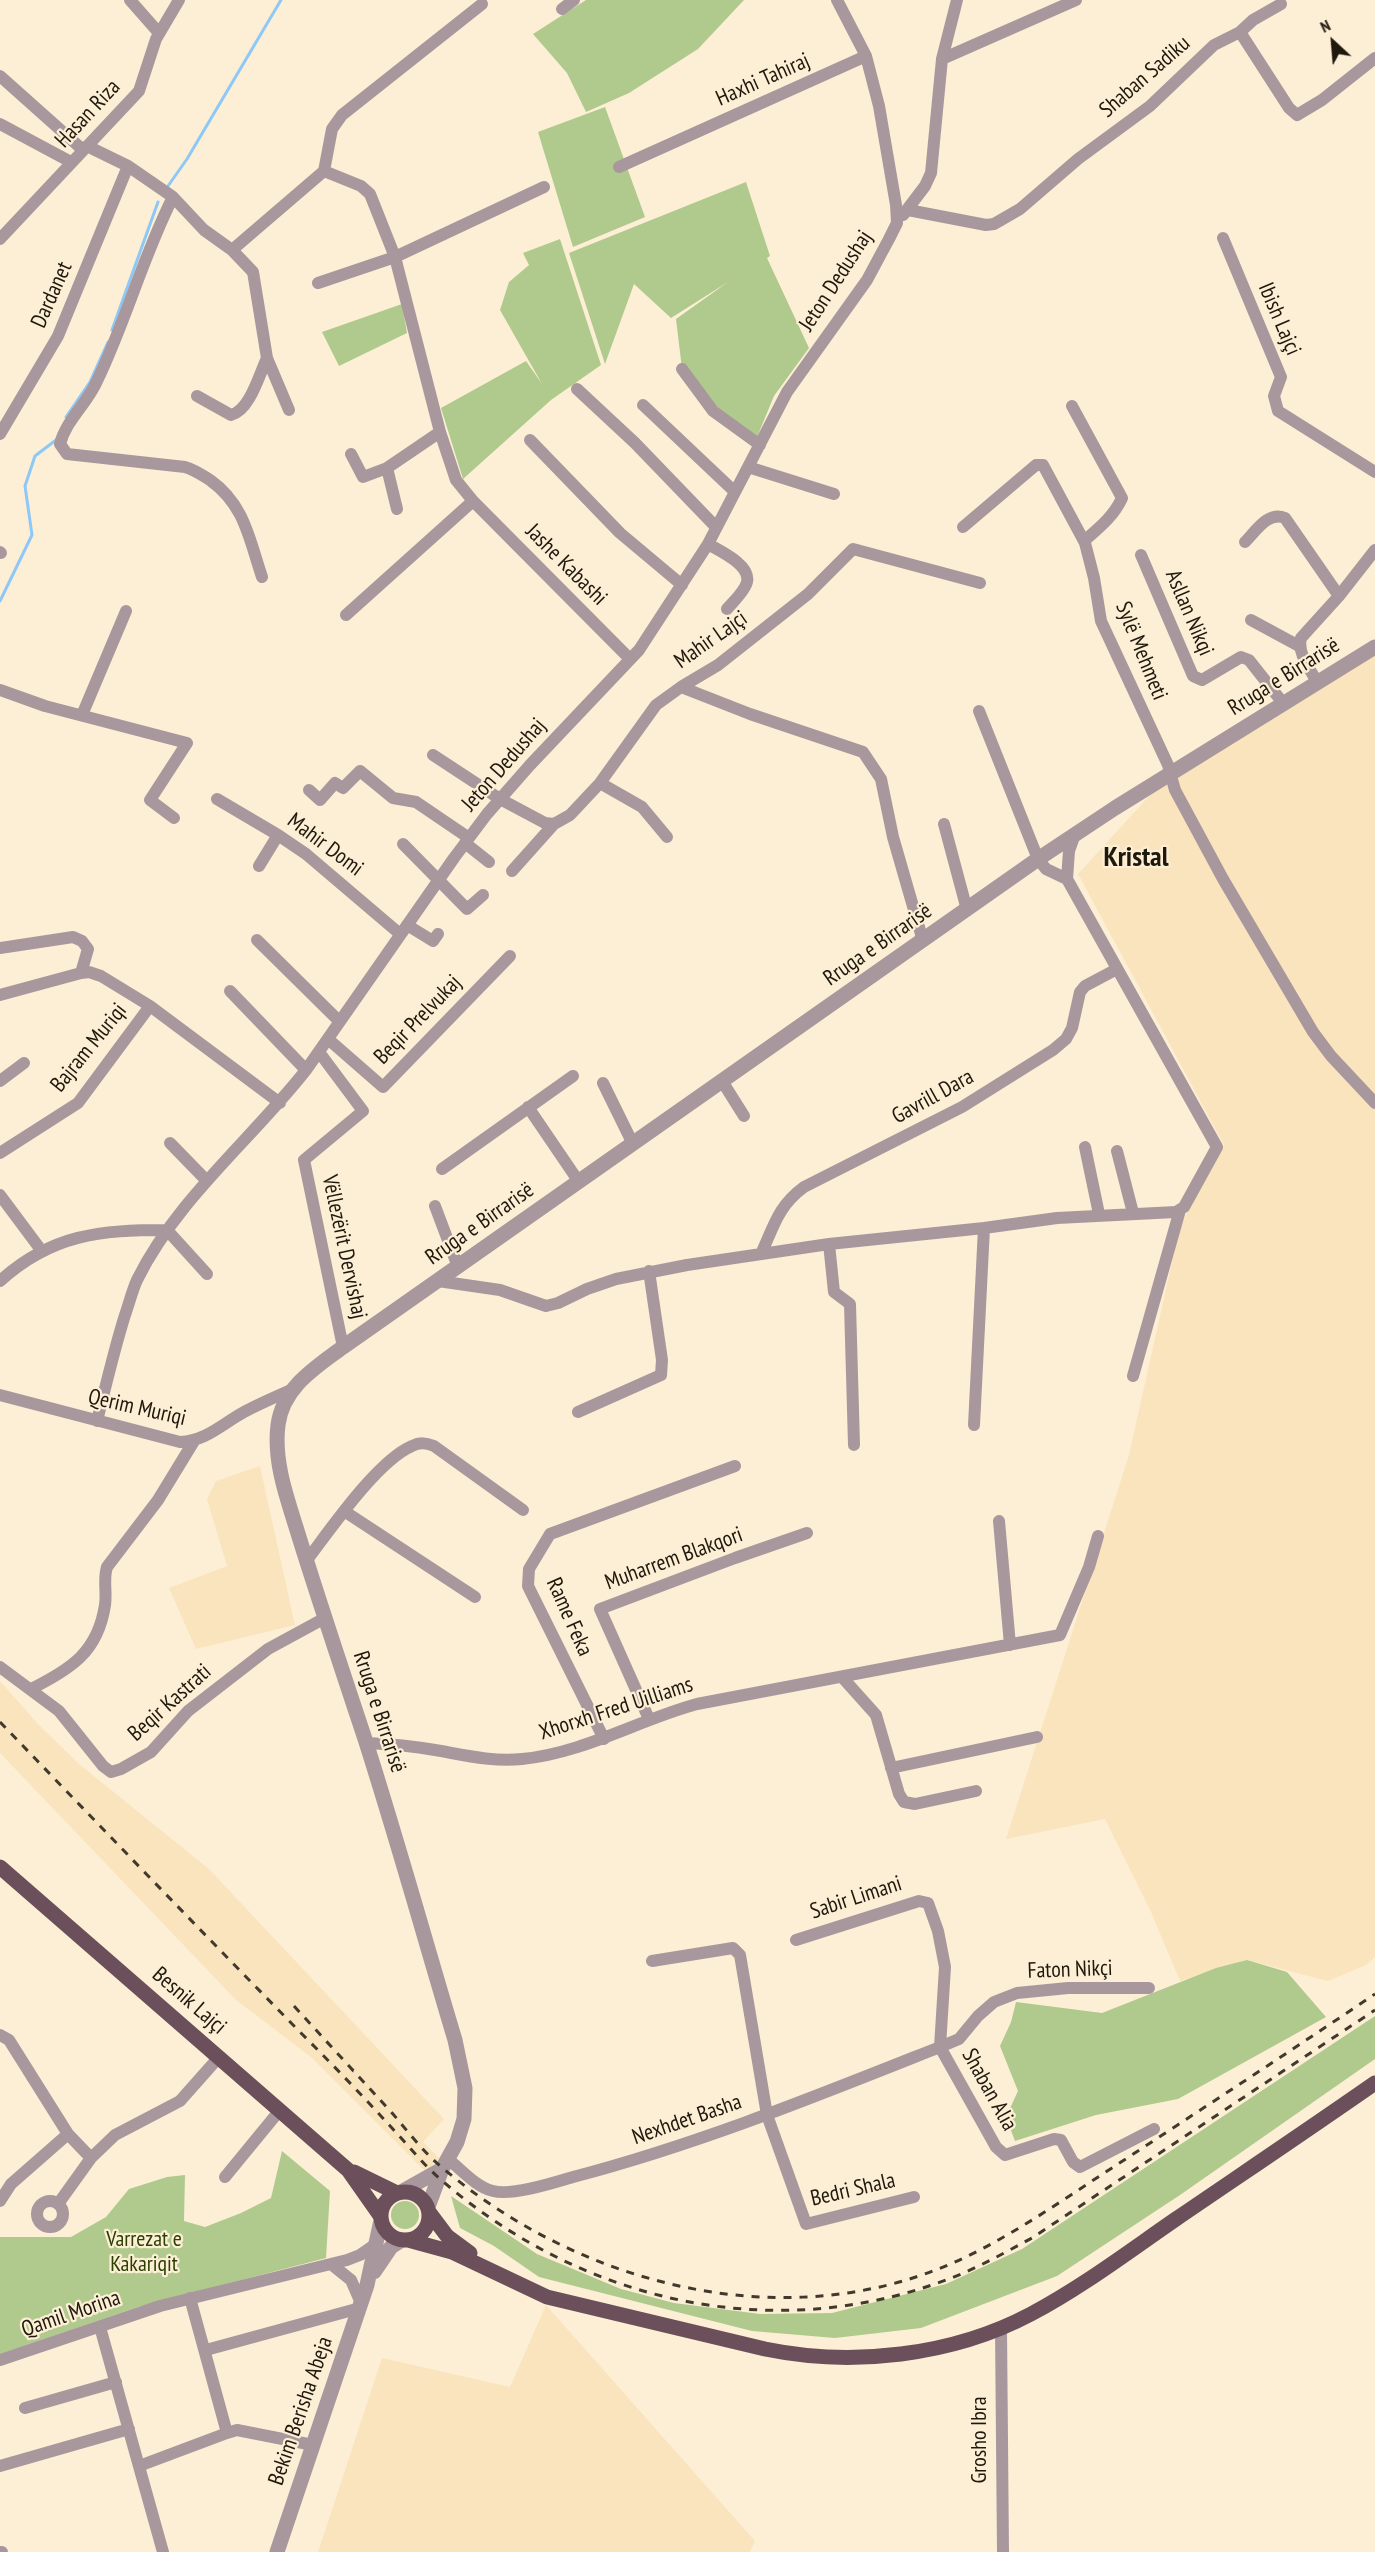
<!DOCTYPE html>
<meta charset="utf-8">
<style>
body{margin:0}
#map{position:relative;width:1375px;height:2552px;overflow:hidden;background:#fdefd5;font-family:"PT Sans Narrow",sans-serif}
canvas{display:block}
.north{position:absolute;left:1303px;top:12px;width:60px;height:60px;-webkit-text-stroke:4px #fdefd5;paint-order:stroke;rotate:334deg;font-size:16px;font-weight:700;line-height:24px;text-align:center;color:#1f190d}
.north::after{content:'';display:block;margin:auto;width:21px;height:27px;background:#1f190d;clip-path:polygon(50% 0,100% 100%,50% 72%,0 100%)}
</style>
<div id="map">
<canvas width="1375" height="2552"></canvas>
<div class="north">N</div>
</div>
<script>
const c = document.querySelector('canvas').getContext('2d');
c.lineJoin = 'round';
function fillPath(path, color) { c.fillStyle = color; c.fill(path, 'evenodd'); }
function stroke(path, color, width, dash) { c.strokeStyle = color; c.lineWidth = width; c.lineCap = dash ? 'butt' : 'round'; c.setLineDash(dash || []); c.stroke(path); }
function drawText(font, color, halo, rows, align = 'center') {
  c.font = font + ' "PT Sans Narrow",sans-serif'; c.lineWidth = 4.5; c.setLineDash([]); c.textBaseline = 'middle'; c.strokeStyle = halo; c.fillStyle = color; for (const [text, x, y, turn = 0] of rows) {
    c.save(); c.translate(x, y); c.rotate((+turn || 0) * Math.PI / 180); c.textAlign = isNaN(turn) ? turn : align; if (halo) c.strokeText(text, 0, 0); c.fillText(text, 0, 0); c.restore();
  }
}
fillPath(new Path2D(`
 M1375,647v1310l-9,8 -38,16 -81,-21 -67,21 -29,-69 -46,-93 -99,20 123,-384 51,-229 44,-81 -146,-271 92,-101z
 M260,1466l35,159 -99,24 -27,-61 58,-22 -20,-67 9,-18z
 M0,1681l39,44 40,39 130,105 235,250 -21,23 16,16 -13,14 -115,-115 -75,-57 -236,-247z
 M546,2305l209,236 -5,11h-432l64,-194 128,29z`), '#fae4bd');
fillPath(new Path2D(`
 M586,0h158l-46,49 -69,44 -43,19 -19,-39 -34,-39z
 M605,107l40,110 -72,30 -35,-115z
 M746,182l24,74 -3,2 42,90 -35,48 -19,46 -23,-19 -50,-54 -6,-50 52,-37 -57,36 -37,-34 -29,80 -36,-111z
 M560,239l41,126 -50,35 -88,79 -22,-71 85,-47 16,23 -42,-74 9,-28 20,-17 -6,-12z
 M402,304l5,29 -68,33 -17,-34z
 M1247,1960l40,12 39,45 -148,82 -82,16 -81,26 -9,-24 12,-26 -18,-45 11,-24 5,-20 86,11 114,-45z
 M1375,2016v43l-195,136 -123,81 -136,52 -86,10 -83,-7 -213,-54 -45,-31 -34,-18 -9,-32 86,58 84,35 53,14 86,11 72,-1 114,-29 76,-35z
 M282,2151l48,40 -4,67 -188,49 -138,47v-117h71l35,-20 23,-28 38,-12 18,-2 -1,46 21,6 36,-14 30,-15z
 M391 2215a14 14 0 1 1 28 0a14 14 0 1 1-28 0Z`), '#afca8c');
stroke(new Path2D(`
 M168,186l19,-27 94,-159
 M112,330l46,-128
 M66,417l24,-35 18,-40
 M0,601l32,-66 -7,-49 10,-30 21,-16`), '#8ec8f7', 3);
stroke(new Path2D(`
 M130,0l29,33
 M562,9l12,-9
 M1240,32l13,-12 28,-16
 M942,59l134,-59
 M0,76l83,74
 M0,124l71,38
 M87,146l41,20 45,31 31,33 28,20 21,22 14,86 22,52
 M619,167l247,-111
 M173,197c-30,59 -47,124 -76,184 -10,23 -31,39 -37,63l7,10 118,13c10,3 17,8 25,13 35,25 39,59 52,97
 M908,210l78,15 8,-1 26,-15 58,-50 72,-53 64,-61 26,-13 49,76 8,7 25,-15 53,-42
 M903,215l22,-29 6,-13 11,-114 15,-59
 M1223,238l58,139 -7,19 4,15 97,61
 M0,239l139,-148 17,-52 23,-39
 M232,250l92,-79 8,-42 10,-14 140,-111
 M318,283l77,-26 -25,-63 -9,-8 -37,-15
 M682,369l31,42 47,34
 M577,389l58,54 81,84
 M197,396l34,19c19,-5 28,-40 36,-57
 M643,405l92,87
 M1072,406l50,92c-8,18 -23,30 -38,43
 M0,434l58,-98 70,-170
 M530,440l90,93 62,52
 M351,454l12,23 24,-9 53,-36
 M748,467l86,27
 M387,468l10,41
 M473,501l-17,-21 -16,-48 -45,-175 149,-70
 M963,527l73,-62h7l42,78 9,35 7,43 67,144 7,25 48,89 90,153 18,24 44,47
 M1245,542c11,-11 23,-31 40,-24l54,78
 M708,544c12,7 43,21 39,38 -2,9 -14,20 -20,27
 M0,552l1,1
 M1141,555l52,121 9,4 39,-23 8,3 34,43
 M346,615l127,-114 157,158
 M1251,620l48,26
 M1317,682c-7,-13 -20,-29 -16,-44l38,-42 36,-46
 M681,687l69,27 113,38 18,27 12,58 30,104
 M0,690l45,16 142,37 -37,57 24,18
 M82,715l44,-104
 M433,755l67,44 45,24 9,1 16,-9 30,-32 56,-78 25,-18 37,-22 90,-71 45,-45 127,34
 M600,783l42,24 25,30
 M309,790l11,10 15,-17 8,5 17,-17 33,27 23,4 53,36
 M217,799l61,36 28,19 94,80
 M944,824l23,86
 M465,843l24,19
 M403,844l64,65 16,-14
 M259,866l19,-31
 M512,871l42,-47
 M1067,879l2,-28 6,-17
 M407,925l26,16 5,-7
 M257,940l82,81
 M0,948l73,-11 9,4 6,8 -7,24
 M230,991l76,79
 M0,995l81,-22 8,-1 12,4 49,30 130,97
 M328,1039l55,48 127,-131
 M319,1052l44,59 -59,49 39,187
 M0,1081l24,-18
 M722,1081l22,35
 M603,1083l30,61
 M528,1107l51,75
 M170,1143l37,38
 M1085,1147l14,67
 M1117,1151l16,62
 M0,1153l78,-50 72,-97
 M442,1169l131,-93
 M0,1195l41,55
 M435,1206l23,61
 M829,1244l5,48 16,12 4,141
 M761,1254c13,-28 17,-48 43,-67l158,-80 91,-57 13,-11 6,-11 8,-36 5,-6 32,-17
 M0,1281c52,-47 100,-51 167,-51l40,44
 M438,1281l62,9 46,16 12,-3 29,-14 29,-10 71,-14 142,-21 155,-16 73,-10 119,-6 8,-5 33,-60 -150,-268 -21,-10 -8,-10 -59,-148
 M1133,1376l47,-166
 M0,1395l180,47c26,-1 42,-18 64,-30 15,-8 31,-15 47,-22
 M578,1412l83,-37 1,-15 -13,-89
 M97,1421c9,-36 17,-71 28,-106 4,-11 7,-24 12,-35 40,-81 114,-140 169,-210l148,-212 33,-44 43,-49 109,-115 69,-106 79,-152 80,-112 22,-41 8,-16 -1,-18 -17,-99 -13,-50 -29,-56
 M974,1425l10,-197
 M344,1511l131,86
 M999,1521l11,124
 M307,1560c23,-30 70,-99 105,-114 8,-4 14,-3 22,0l89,64
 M0,1667l59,44 44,55 8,6 10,-3 30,-17 37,-41 80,-62 57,-31
 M842,1677l34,38 23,79 5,8 11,2 61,-13
 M31,1689c40,-20 67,-37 74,-84 2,-13 -2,-26 2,-38l51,-67 36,-59
 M649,1719l-49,-110 135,-51 72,-25
 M604,1739l-76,-153 1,-17 21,-35 185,-68
 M366,1743c23,1 46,3 69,7 29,5 57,12 87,9 62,-6 116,-39 175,-55l363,-69 29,-68 9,-31
 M891,1768l146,-31
 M796,1940l123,-39 9,2 10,28 7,36 -5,80
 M652,1961l81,-13 7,7 27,160 39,109 108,-27
 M0,2035l9,5 59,94 23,24
 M940,2047l56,100 9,8 49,-16 7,1 12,22 7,5 74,-38
 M449,2160c13,10 27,27 44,31 19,5 60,-8 80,-14 126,-33 246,-82 367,-130l19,-8 19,-23 16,-14 23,-9 51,-5h81
 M225,2177l55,-67
 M0,2201l11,-17 57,-50
 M37 2214a13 13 0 1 1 26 0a13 13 0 1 1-26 0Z
 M58,2204l33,-46 24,-23 65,-34 39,-44
 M331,2264l20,16 10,23
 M100,2327l63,225
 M1001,2328l2,224
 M206,2350l154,-42
 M0,2360l160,-54 187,-46 13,-5 16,-11
 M25,2408l91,-26
 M227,2433l10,-3 76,15
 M0,2466l129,-37
 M139,2466l88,-33 -37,-135
 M0,2552h2`), '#a8989e', 12);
stroke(new Path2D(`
 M401,2192l41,-23
 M428,2207l14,-38 15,-27 7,-23 1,-31 -10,-48c-30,-100 -58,-201 -90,-301 -22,-66 -44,-132 -65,-199 -11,-37 -27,-76 -22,-115 5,-38 37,-57 65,-78l695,-488 77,-51 260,-161
 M374,2272l17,-25 11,-7
 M277,2552l90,-267 14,-65`), '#a8989e', 15);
stroke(new Path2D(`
 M0,1867l348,303 33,47
 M354,2172l43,21
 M381 2216a24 24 0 1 1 48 0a24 24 0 1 1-48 0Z
 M429,2212l18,24 23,17
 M408,2240l44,12 95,45 218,52c87,18 187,7 266,-35 51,-27 97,-62 145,-95 66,-45 133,-90 199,-136`), '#6b505b', 15);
stroke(new Path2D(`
 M0,1722c99,103 198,206 298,308 32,32 63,64 93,97 16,17 31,36 48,51 140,123 331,168 507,102 30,-11 58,-27 86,-42l343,-228
 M294,2006c33,36 66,72 99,108 16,19 32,40 52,56 132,111 323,163 488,101 66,-25 123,-67 182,-105 87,-57 174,-114 260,-172`), '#413a2c', 3, [8, 8]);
drawText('22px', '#1f190d', '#fdefd5', [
 ["Shaban Sadiku",1145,77,-41],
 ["Haxhi Tahiraj",763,80,-24],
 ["Hasan Riza",88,114,-47],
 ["Jeton Dedushaj",836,281,-57],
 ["Dardanet",52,295,-66],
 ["Ibish Lajçi",1279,319,67],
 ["Jashe Kabashi",566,565,45],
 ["Asllan Nikqi",1189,613,67],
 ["Mahir Lajçi",711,640,-35],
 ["Sylë Mehmeti",1141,651,68],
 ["Rruga e Birrarisë",1284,677,-32],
 ["Jeton Dedushaj",504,765,-49],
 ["Mahir Domi",325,845,37],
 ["Rruga e Birrarisë",878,945,-35],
 ["Beqir Prelvukaj",418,1020,-46],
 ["Bajram Muriqi",89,1048,-51],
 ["Gavrill Dara",933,1097,-29],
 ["Rruga e Birrarisë",480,1224,-35],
 ["Vëllezërit Dervishaj",344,1247,78],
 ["Qerim Muriqi",137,1408,13],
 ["Muharrem Blakqori",674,1559,-20],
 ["Rame Feka",569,1617,66],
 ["Beqir Kastrati",170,1703,-42],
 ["Xhorxh Fred Uilliams",616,1709,-18],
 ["Rruga e Birrarisë",379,1712,72],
 ["Sabir Limani",856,1898,-18],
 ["Faton Nikçi",1070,1970,-2],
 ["Besnik Lajçi",189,2001,41],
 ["Shaban Alia",989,2090,61],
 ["Nexhdet Basha",687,2120,-19],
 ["Bedri Shala",853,2190,-13],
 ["Qamil Morina",71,2314,-19],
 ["Bekim Berisha Abeja",301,2411,-71],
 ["Grosho Ibra",980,2440,-90]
]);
drawText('22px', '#2b3f03', '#fdefd5', [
 ["Varrezat e",144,2240],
 ["Kakariqit",144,2265]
]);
drawText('bold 28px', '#1f190d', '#fdefd5', [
 ["Kristal",1136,858]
]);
</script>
